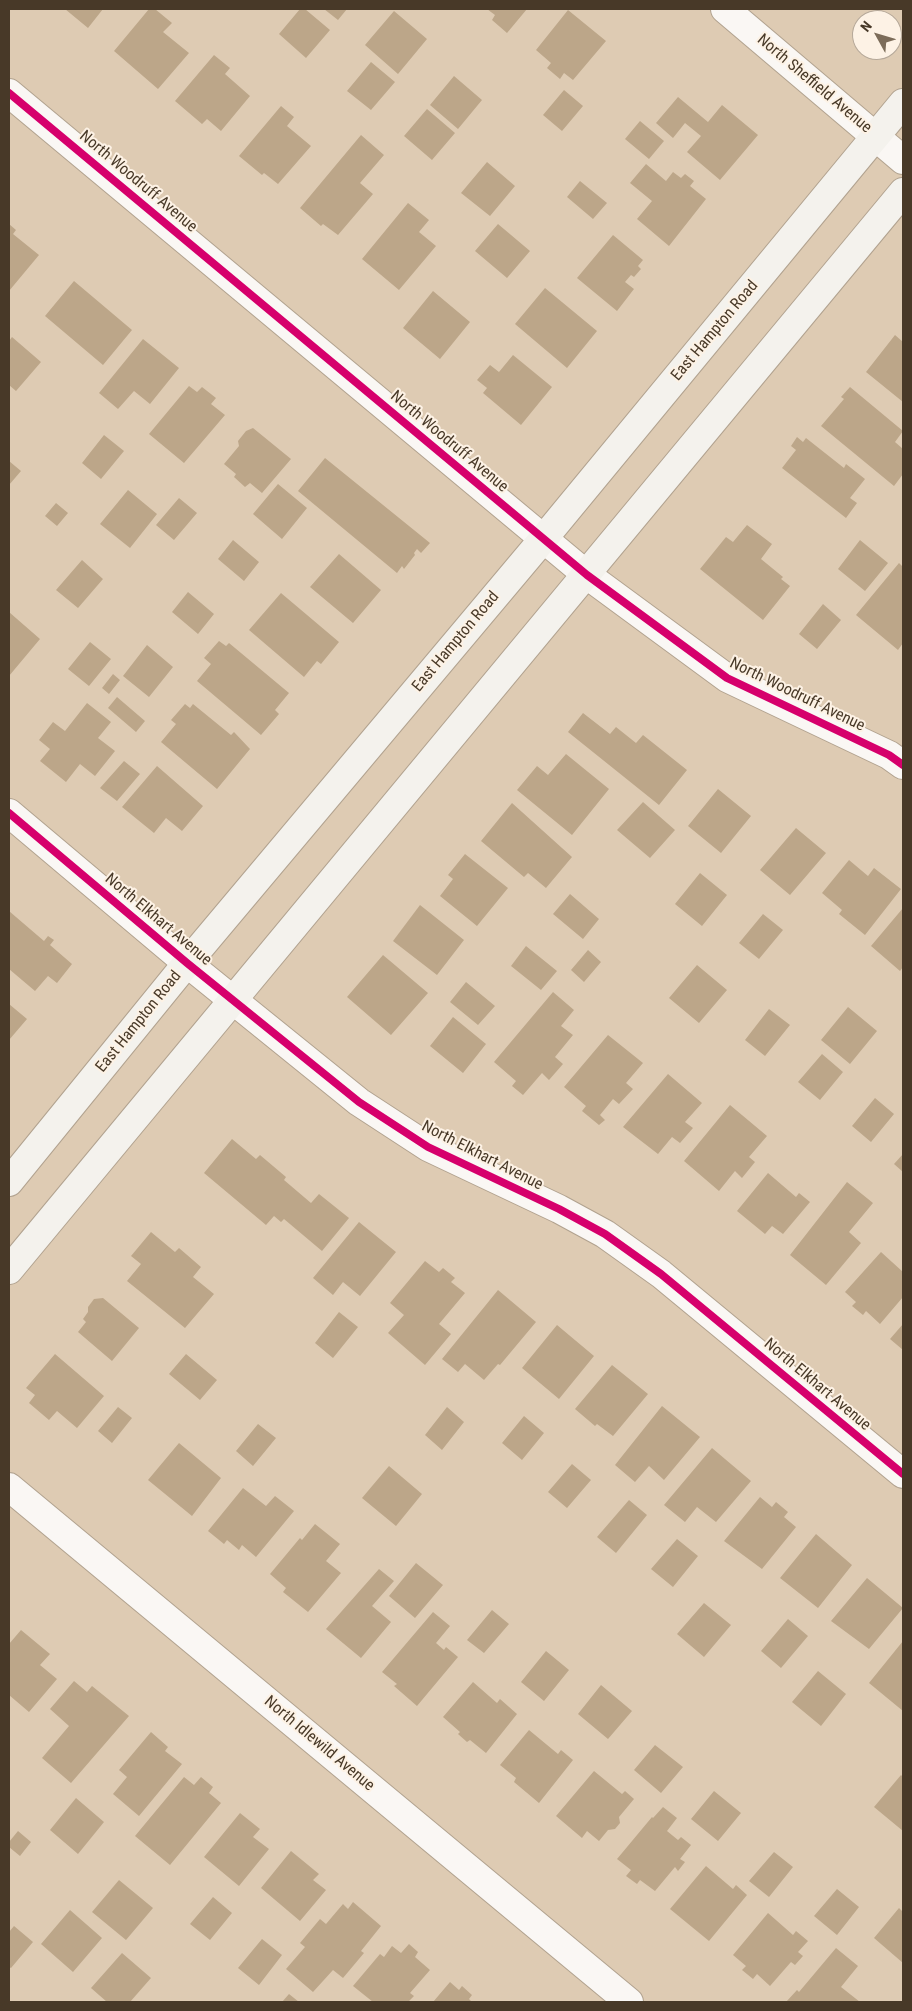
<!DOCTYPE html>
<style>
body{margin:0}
#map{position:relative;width:912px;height:2011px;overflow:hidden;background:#decbb3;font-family:"Roboto Condensed",sans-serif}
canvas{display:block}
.frame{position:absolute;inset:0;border:10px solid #483928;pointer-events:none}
.north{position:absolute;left:852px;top:10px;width:50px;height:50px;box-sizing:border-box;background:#fdf2e5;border:1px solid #b5a899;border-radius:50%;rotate:309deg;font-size:14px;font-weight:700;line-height:20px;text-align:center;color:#483928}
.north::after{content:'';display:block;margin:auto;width:18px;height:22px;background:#7c6c59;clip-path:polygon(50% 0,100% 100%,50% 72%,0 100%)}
</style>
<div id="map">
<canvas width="912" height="2011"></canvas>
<div class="frame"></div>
<div class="north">N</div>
</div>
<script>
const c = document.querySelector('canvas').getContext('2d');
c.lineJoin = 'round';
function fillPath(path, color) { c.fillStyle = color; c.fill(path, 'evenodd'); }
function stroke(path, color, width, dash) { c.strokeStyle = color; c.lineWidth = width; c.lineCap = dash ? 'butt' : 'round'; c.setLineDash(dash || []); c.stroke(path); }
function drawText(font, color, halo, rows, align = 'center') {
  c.font = font + ' "Roboto Condensed",sans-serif'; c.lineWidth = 4; c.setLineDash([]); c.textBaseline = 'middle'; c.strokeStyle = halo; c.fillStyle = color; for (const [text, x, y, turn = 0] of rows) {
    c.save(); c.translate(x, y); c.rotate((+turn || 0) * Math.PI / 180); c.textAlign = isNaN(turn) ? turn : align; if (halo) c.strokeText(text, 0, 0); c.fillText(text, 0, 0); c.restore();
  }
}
fillPath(new Path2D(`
 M65,9h38l-15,19z
 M149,9h6l17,14 -9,9 26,21 -31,36 -44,-38z
 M300,9h5l25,21 -24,28 -27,-24z
 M324,9h23l-9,11z
 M487,9h40l-20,24 -15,-13 3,-5z
 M568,10l38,31 -33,39 -9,-7 -4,6 -13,-11 4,-5 -15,-13z
 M394,11l33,28 -29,35 -33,-29z
 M214,55l16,13 -5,6 25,22 -29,35 -14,-12 -5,5 -27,-23z
 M371,62l24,20 -24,28 -24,-19z
 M454,76l28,24 -24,29 -28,-24z
 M564,90l19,16 -21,25 -19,-16z
 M678,97l30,25 14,-17 36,30 -38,45 -33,-28 14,-16 -16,-13 -12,15 -17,-15z
 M281,106l13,11 -7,9 24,20 -33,38 -14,-11 -2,2 -23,-19z
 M427,109l28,24 -23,27 -28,-24z
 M640,121l24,20 -15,18 -24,-20z
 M361,135l23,20 -24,28 13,11 -35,41 -15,-11 -2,2 -21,-18z
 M487,162l28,24 -25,30 -29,-23z
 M646,164l20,17 7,-9 8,6 4,-4 9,7 -4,5 16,13 -37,47 -32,-27 15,-18 -22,-18z
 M580,181l27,22 -14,16 -26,-22z
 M408,203l21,17 -10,12 17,14 -37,44 -37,-31z
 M9,224l7,6 -3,4 26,21 -30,36z
 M498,224l32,27 -23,27 -32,-27z
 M613,235l30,25 -5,6 3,3 -7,8 -3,-2 -6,7 9,7 -17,22 -40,-33z
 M74,281l58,49 -29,35 -58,-49z
 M545,288l52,43 -30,37 -52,-44z
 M433,291l37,31 -30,37 -37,-31z
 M895,335l8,7v60l-37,-30z
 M12,337l29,25 -25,29 -7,-6v-44z
 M143,339l36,29 -29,36 -16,-13 -16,18 -19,-16z
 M513,355l39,32 -31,38 -38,-32 4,-5 -10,-8 13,-15 9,7z
 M189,386l8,6 5,-5 14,11 -5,6 14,11 -41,48 -35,-29z
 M850,387l53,44 -8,11 8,7v25l-9,12 -73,-60 23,-27 -3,-2z
 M253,428l38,31 -29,34 -12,-10 -5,4 -11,-10 2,-3 -12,-10 15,-18 -1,-5 8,-10z
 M104,435l20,16 -23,28 -19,-16z
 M797,437l6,5 3,-4 38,30 2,-4 19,15 -15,19 7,5 -11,15 -64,-50 14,-18 -5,-4z
 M325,458l105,85 -9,10 -4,-4 -3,4 1,2 -11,14 -2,-3 -5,7 -99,-82z
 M9,461l12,10 -12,14z
 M278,484l29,24 -25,31 -29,-25z
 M128,490l29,24 -27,34 -30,-24z
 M179,498l18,15 -23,27 -18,-15z
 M56,503l12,10 -11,13 -12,-10z
 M747,525l25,19 -11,15 22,18 -2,2 9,7 -27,34 -63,-51 26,-32 7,5z
 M233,540l26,22 -15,19 -26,-22z
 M860,540l28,23 -23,28 -27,-22z
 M339,554l42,36 -28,33 -43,-36z
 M82,560l21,19 -25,29 -22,-18z
 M899,563l4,4v76l-5,7 -42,-35z
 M188,592l26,22 -16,20 -26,-22z
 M281,593l58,49 -18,22 -4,-3 -13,16 -55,-47z
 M823,604l18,16 -24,29 -18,-15z
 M9,612l31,27 -31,37z
 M219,641l7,5 3,-3 60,50 -14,17 4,4 -18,21 -64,-54 14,-17 -7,-6z
 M90,642l21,17 -22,27 -21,-17z
 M147,645l26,22 -24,30 -26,-21z
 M113,674l7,6 -11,14 -7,-6z
 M117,697l28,24 -9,11 -28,-24z
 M87,703l24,19 -13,16 17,13 -20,25 -15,-12 -14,18 -26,-21 10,-12 -11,-9 14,-18 12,9z
 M185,704l5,4 3,-4 38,31 3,-3 16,17 -33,40 -56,-47 15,-18 -5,-4z
 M583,713l27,21 6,-7 20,16 7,-8 44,35 -28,35 -91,-73z
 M566,754l43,35 -37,46 -55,-45 20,-24 11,9z
 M124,761l16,13 -23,27 -17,-13z
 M157,766l46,40 -21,25 -16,-13 -12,15 -32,-26z
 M718,789l33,27 -30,37 -33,-27z
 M643,802l32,28 -25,28 -33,-28z
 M512,803l60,54 -26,31 -18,-15 -4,4 -43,-36z
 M796,828l30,25 -36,42 -30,-25z
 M465,854l43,34 -31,38 -37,-30 13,-17 -5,-4z
 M849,860l19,16 6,-8 27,21 -36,46 -26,-21 3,-4 -20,-17z
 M700,873l27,22 -25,31 -27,-22z
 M570,894l29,25 -16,20 -30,-25z
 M420,905l44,35 -27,35 -44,-34z
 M903,908v59l-3,4 -29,-25z
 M9,911l35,30 4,-5 6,4 -4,5 22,19 -15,19 -9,-7 -13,15 -26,-22z
 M763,914l20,16 -24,29 -20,-16z
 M526,946l31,25 -16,19 -30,-24z
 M588,950l13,12 -17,20 -13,-12z
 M383,955l45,38 -37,42 -44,-38z
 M697,965l30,25 -28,33 -30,-25z
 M466,982l29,24 -17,19 -28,-23z
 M553,992l21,18 -13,16 12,9 -18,22 8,7 -14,16 -7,-7 -19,22 -11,-9 4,-5 -22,-19z
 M9,1004l18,15 -18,21z
 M848,1007l29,24 -27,33 -29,-24z
 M769,1009l21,16 -25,31 -20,-16z
 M453,1017l33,27 -23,29 -33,-27z
 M608,1035l35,28 -17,20 7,6 -14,15 -6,-5 -13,16 5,5 -6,5 -17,-14 4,-5 -22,-19z
 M822,1054l21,18 -23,28 -22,-18z
 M668,1074l34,29 -17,19 8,6 -13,15 -8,-6 -14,17 -35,-27z
 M875,1098l19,16 -23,28 -19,-16z
 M730,1105l37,31 -18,21 6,5 -13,16 -7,-7 -16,20 -35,-30z
 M232,1139l24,20 4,-4 26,22 -2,3 27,23 8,-9 30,24 -27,33 -38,-32 -3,3 -7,-6 -8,9 -62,-52z
 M903,1154v18l-9,-8z
 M768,1173l28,24 3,-4 11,9 -27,32 -11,-8 -7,8 -28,-23z
 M847,1182l26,21 -24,29 12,11 -35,42 -36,-30z
 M359,1222l37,30 -36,44 -17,-14 -10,13 -20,-17z
 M151,1232l24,20 4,-4 22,19 -8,10 21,17 -29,34 -58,-47 14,-17 -10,-8z
 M881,1252l22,20v25l-23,27 -14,-13 -3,4 -11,-9 4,-4 -11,-10z
 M425,1261l14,11 4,-4 12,10 -4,4 14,11 -26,31 12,10 -26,31 -37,-32 16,-18 -14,-12z
 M498,1290l38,32 -36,43 -2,-1 -14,16 -19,-16 -7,8 -16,-13z
 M103,1298l36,30 -27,33 -34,-29 8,-10 -3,-3 5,-7v-5l6,-8z
 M339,1312l19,15 -25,31 -18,-15z
 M903,1324v26l-13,-11z
 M557,1325l37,31 -35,43 -37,-31z
 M55,1354l49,42 -27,32 -20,-17 -8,9 -20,-17 6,-8 -9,-7z
 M186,1354l31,26 -17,20 -31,-26z
 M612,1365l36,29 -35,42 -16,-12 -2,2 -20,-17z
 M662,1406l38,31 -36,43 -15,-14 -14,16 -20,-17z
 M118,1407l14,11 -20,25 -14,-12z
 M447,1407l17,15 -22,28 -17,-15z
 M524,1416l20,17 -22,27 -20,-17z
 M258,1424l18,14 -23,28 -17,-15z
 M179,1443l42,35 -29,38 -44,-36z
 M712,1448l39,33 -35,41 -19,-15 -12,15 -21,-17z
 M572,1464l19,16 -24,28 -19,-16z
 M389,1466l33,28 -26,32 -34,-28z
 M243,1488l23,18 9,-10 19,15 -38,46 -14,-12 -3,5 -12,-10 -3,4 -16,-13z
 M760,1497l12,10 4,-5 12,10 -4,5 12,10 -34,42 -38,-28z
 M629,1500l18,15 -31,38 -19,-16z
 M315,1524l25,20 -14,17 15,12 -33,39 -25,-20 3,-4 -16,-14 30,-36 2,2z
 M816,1534l36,31 -34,43 -38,-30z
 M677,1539l21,17 -25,31 -22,-18z
 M416,1563l27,22 -28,33 -26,-22z
 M379,1569l15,12 -22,25 19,16 -30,36 -35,-29z
 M867,1578l36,30 -34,41 -38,-28z
 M704,1603l27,22 -27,32 -27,-23z
 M492,1610l17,14 -25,29 -17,-13z
 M433,1612l17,14 -14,17 8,7 2,-3 12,10 -41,49 -23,-20 3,-2 -15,-12z
 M788,1619l20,17 -27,32 -20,-17z
 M21,1630l29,24 -10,11 17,14 -28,33 -20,-17v-51z
 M903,1641v70l-34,-28z
 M546,1651l23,19 -25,31 -23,-19z
 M818,1671l28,23 -25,32 -29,-24z
 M74,1681l13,11 5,-6 37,30 -58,67 -29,-25 27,-32 -19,-17z
 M473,1682l24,21 3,-4 17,15 -31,39 -16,-13 -3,2 -9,-8 2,-2 -17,-15z
 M601,1685l31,26 -24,28 -30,-25z
 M529,1730l29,24 3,-4 12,10 -34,43 -25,-21 2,-4 -16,-13z
 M151,1732l17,15 -3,4 17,13 -43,52 -26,-22 14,-17 -8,-7z
 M655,1745l28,22 -22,26 -27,-23z
 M594,1771l28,23 3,-3 9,8 -15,18 1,6 -5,6 -7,1 -9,11 -12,-10 -5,7 -26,-22z
 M901,1775l2,2v54l-29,-24z
 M184,1777l10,8 7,-8 12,10 -4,6 12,10 -51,62 -35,-29z
 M714,1791l27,22 -23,28 -27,-22z
 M76,1798l28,24 -26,32 -28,-24z
 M663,1807l14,11 -10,13 11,9 3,-3 10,8 -11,14 5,3 -7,9 -3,-4 -20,24 -15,-11 -3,4 -11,-8 5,-6 -14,-11 35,-42 1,1z
 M240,1813l20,16 -7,8 16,12 -30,37 -35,-29z
 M18,1831l13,11 -11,14 -11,-9v-5z
 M291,1851l28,23 -6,6 13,10 -26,31 -39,-33z
 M774,1852l19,15 -24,30 -20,-16z
 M706,1866l27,23 3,-4 11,10 -38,46 -39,-32z
 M119,1880l34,28 -27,32 -34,-28z
 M837,1889l22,18 -22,28 -23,-19z
 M213,1897l19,16 -22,27 -20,-16z
 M353,1902l28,24 -20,25 3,2 -21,25 -10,-8 -20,22 -27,-23 19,-22 -5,-4 20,-24 6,5 17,-20 5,5z
 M899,1908l4,4v51l-29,-25z
 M70,1910l32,28 -29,34 -32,-28z
 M768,1913l25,22 3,-4 12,10 -10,11 5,4 -8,9 -4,-3 -21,24 -13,-12 -4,5 -11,-9 4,-4 -13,-11z
 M14,1926l19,16 -22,26 -2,-1v-35z
 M262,1939l20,16 -23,30 -21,-17z
 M409,1944l9,8 -3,5 15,13 -20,23 4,3 -6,6h-35l-20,-16 27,-32 4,3 8,-11 9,7z
 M836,1948l22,18 -17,21 19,15h-74l11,-12 2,2z
 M122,1953l29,25 -21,24h-23l-16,-14z
 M450,1982l9,8 3,-4 10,9 -3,4 3,3h-39z
 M289,1994l10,8h-17z`), '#bca689');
const minor = new Path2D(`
 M725,9l178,151
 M9,93l578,482 140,103 162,77 14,10
 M9,813l178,150 172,139 69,45 131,62 46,25 56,40 242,200
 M9,1487l620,515`);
const secondary = new Path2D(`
 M9,1182l178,-219 357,-425 359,-435
 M9,1270l894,-1078`);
stroke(minor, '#b1a28f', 30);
stroke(secondary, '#b1a28f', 30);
stroke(minor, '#faf7f4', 28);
stroke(secondary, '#f4f2ed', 28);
stroke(new Path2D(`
 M9,93l578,482 140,103 162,77 14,10
 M9,813l178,150 172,139 69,45 131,62 46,25 56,40 242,200`), '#d6006c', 8);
drawText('16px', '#483928', '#fdf2e5', [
 ["North Sheffield Avenue",814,84,40],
 ["North Woodruff Avenue",138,182,40],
 ["East Hampton Road",715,331,-50],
 ["North Woodruff Avenue",449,442,40],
 ["East Hampton Road",456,642,-50],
 ["North Woodruff Avenue",797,695,26],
 ["North Elkhart Avenue",158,920,40],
 ["East Hampton Road",139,1022,-51],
 ["North Elkhart Avenue",482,1156,27],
 ["North Elkhart Avenue",817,1385,40],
 ["North Idlewild Avenue",319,1744,40]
]);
</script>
